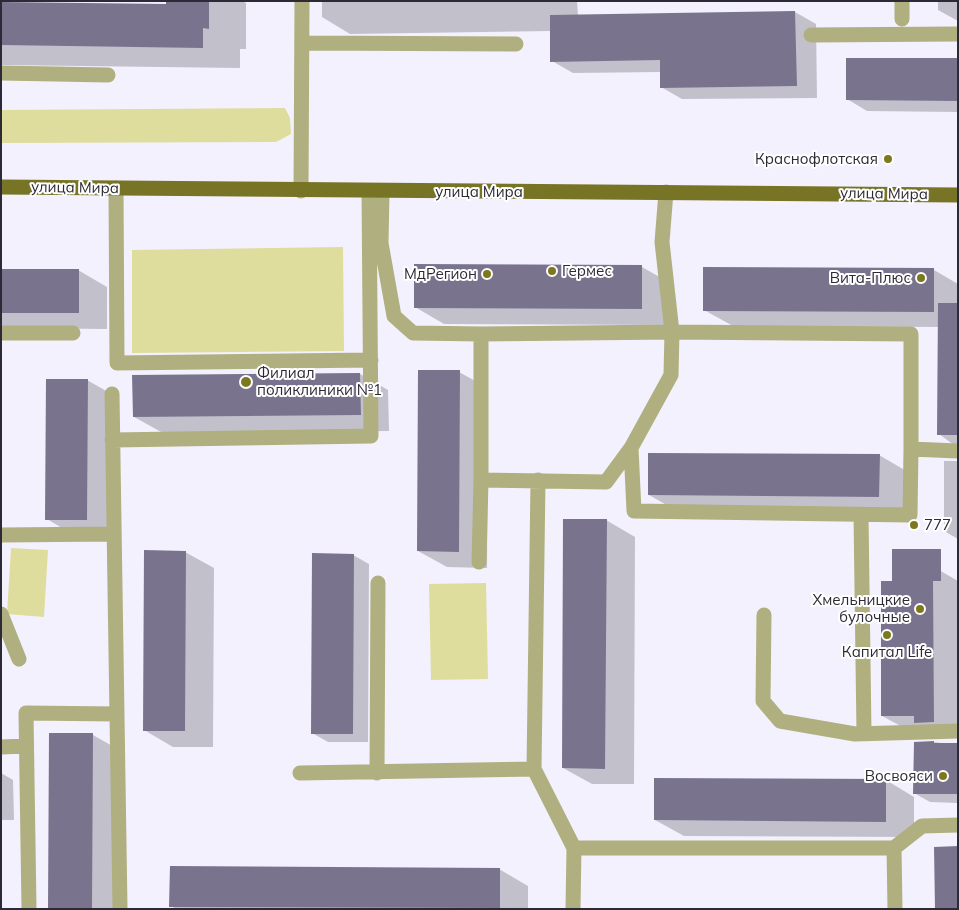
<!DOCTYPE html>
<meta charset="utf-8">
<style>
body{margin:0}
#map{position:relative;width:959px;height:910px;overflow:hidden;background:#f3f1fd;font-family:Mulish,sans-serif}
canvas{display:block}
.frame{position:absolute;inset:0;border:2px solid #2d2a35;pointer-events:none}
</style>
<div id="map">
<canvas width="959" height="910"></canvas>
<div class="frame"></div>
</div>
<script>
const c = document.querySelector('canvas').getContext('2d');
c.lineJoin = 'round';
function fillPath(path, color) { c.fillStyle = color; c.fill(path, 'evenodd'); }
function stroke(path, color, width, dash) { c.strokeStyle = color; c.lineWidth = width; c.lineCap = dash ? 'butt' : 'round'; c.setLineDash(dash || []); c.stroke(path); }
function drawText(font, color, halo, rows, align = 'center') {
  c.font = font + ' Mulish,sans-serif'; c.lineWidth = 4; c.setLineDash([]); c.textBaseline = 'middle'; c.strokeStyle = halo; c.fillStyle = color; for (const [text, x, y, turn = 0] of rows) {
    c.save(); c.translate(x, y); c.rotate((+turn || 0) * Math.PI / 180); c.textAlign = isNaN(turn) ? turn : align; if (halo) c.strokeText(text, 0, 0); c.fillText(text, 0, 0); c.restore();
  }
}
fillPath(new Path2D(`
 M285,108l5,10 1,16 -15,8 -275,1v-33z
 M343,247l1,104 -212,2v-103z
 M11,548l37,2 -4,67 -37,-3z
 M486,583l2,96 -57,1 -2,-96z`), '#dedd9d');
fillPath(new Path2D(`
 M168,1h74l4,2v46h-6v19l-239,-3v-62l167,2z
 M322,1h255l1,15 217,-4 21,12 1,74 -135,1 -21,-12v-15l-88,1 -21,-12 -1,-30 -201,3 -28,-17z
 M938,1h20v20l-20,-11z
 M958,59v53l-91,-1 -20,-12z
 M642,267l28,16v42l-226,-1 -29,-17z
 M1,270h77l29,17v42l-106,-1z
 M934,270l24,14v164l-19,-14v-107l-206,-1 -29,-16z
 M459,372l29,16 -1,180 -40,-1 -29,-16z
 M360,374l28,16 1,41 -226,2 -29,-16z
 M87,380l21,12 -1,139h-40l-20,-12z
 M879,455l29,17v40l-231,-1 -28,-16z
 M944,461h14v78l-14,-8z
 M606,520l29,17 -1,247h-42l-29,-16z
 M185,552l29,16 -1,179h-40l-29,-17z
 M353,555l16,9 -1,178h-40l-16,-9z
 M932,566l26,15v155l-50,-6 -26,-14 11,-134z
 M93,735l28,16v158h-72z
 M933,742l25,3v58l-28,-1 -16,-9z
 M1,773l12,7 1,40h-13z
 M886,780l28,17v40l-230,-1 -29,-16z
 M499,869l29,17v23h-352l-5,-3z`), '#0003');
fillPath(new Path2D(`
 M166,1h43v28l-6,-1v20l-202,-3v-43l165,2z
 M795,11l2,75 -137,2v-28l-110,2v-47z
 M846,58h112v43l-112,-1z
 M414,264l228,1v44l-228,-1z
 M703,267l231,1v44l-231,-1z
 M1,269h78v44h-78z
 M938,303h20v132h-21z
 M418,370h42l-1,182 -42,-1z
 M360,373l1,42 -228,2 -1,-42z
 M46,379h42l-1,141h-42z
 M648,453l232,1 -1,43 -231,-2z
 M563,519h44l-2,250 -43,-1z
 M892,549h49v32h-8l1,141 -20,1v-7h-33v-135h11z
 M144,550l42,1 -1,180h-42z
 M312,553l42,1 -1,180h-42z
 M49,733h44l-1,176h-44z
 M934,741v2h24v51h-45l1,-52z
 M654,778l232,1v43l-232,-2z
 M958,846v63h-23l-1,-62z
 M170,866l330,2v40l-331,-1z`), '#79738e');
stroke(new Path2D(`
 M902,1v18
 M811,35l147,-1
 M302,43l214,1
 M1,73l107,2
 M116,188l1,175 254,-3
 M301,191l1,-190
 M382,192l-1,51 13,73 19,17 68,1v146l125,2 25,-34
 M666,192l-4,50 10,90 239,2v115l47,2
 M1,333h72
 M481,334l191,-2 -1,43 -40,73 3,63 276,4 1,-66
 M112,394l8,515
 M112,440l259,-4 -2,-245
 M538,480l-4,289 40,79
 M861,515l3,218
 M1,535l112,-1
 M479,562l2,-82
 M1,614l18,45
 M764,615l-1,86 17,20 75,13 103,-3
 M1,747l25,-1
 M300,773l234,-4
 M377,773l1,-190
 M894,848l1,61
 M29,909l-3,-196 90,1
 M573,909l1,-61h320l28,-22 36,-1`), '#b0af7f', 15);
stroke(new Path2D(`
 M1,187c319,4 638,4 957,8`), '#787426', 15);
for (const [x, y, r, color] of [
 [888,159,5,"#7c781e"],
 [552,271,5,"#7c781e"],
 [487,274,5,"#7c781e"],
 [921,278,5,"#7c781e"],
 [246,382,6,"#7c781e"],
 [914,525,5,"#7c781e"],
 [920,609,5,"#7c781e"],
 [887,635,5,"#7c781e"],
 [943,776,5,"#7c781e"]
]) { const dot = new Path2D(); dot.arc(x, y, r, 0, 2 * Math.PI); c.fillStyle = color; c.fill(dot); stroke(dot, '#fff', 2); }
drawText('15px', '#2d2a35', '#fff', [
 ["Краснофлотская",878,159],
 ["Гермес",562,271,"left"],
 ["МдРегион",477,274],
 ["Вита-Плюс",911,278],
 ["Филиал",257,373,"left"],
 ["поликлиники №1",257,390,"left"],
 ["777",924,525,"left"],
 ["Хмельницкие",910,600],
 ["булочные",910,617],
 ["Капитал Life",887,652,"center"],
 ["Восвояси",933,776]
], 'right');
drawText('15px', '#2d2a35', '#fff', [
 ["улица Мира",75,188,1],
 ["улица Мира",479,192],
 ["улица Мира",884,194,1]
]);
</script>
